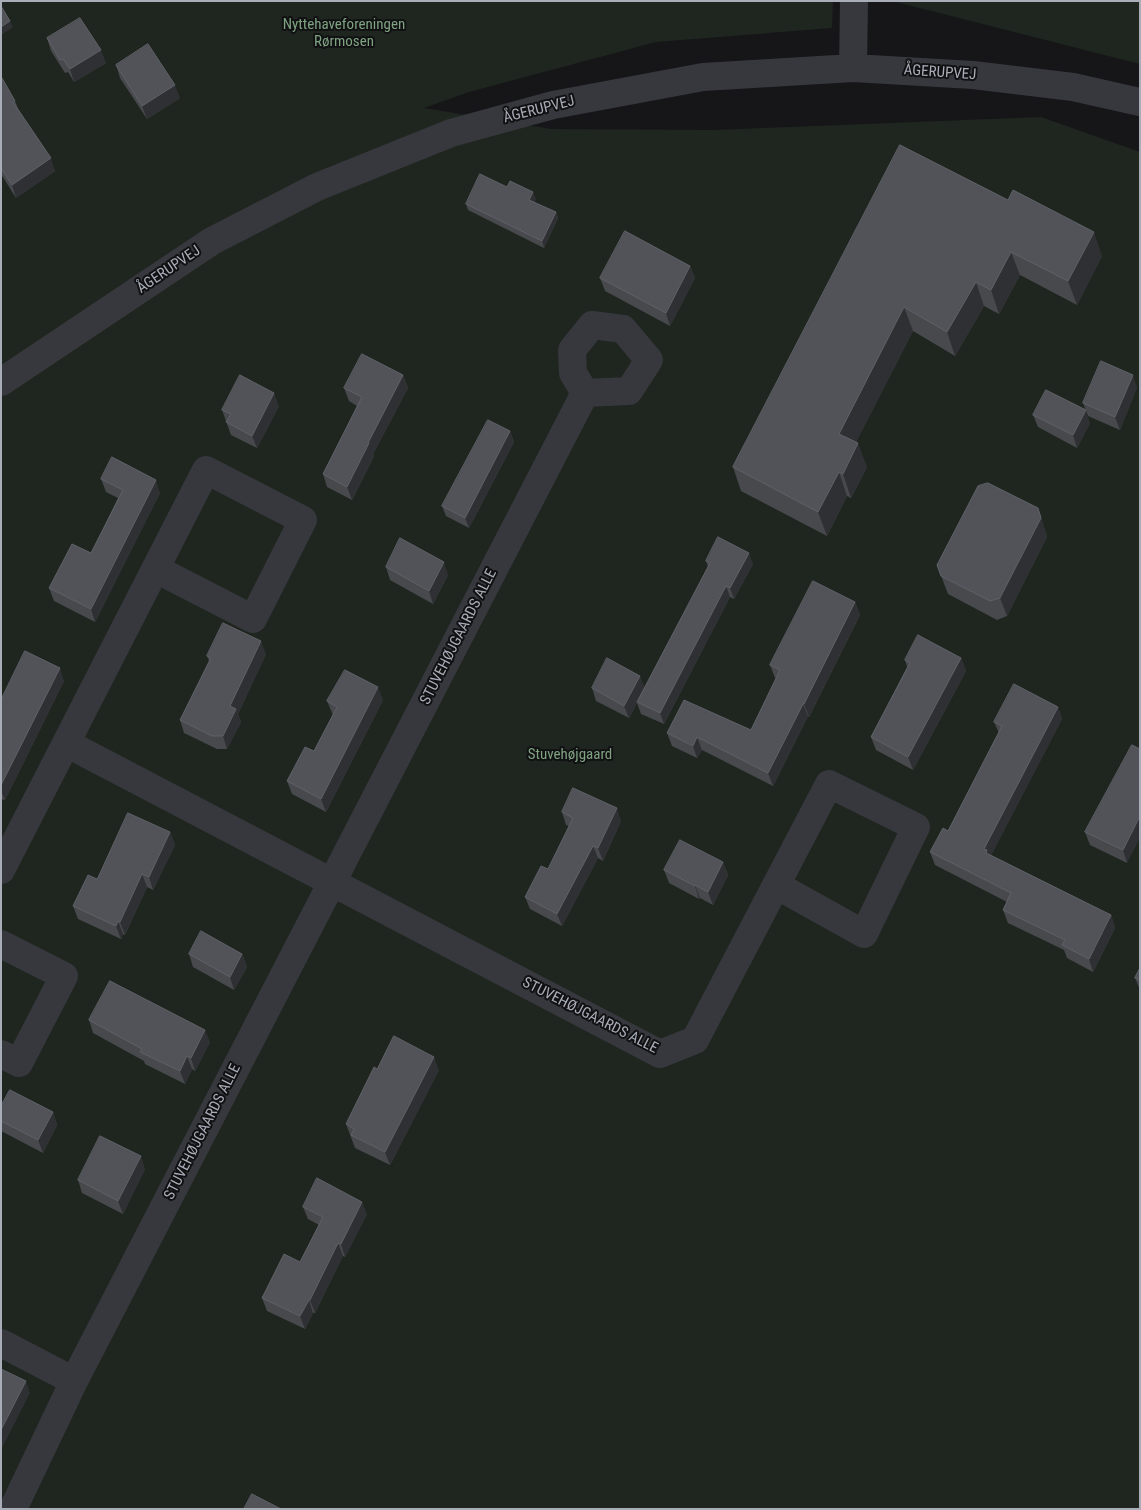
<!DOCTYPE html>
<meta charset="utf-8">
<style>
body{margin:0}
#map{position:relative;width:1141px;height:1510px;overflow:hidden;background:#161618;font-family:"Roboto Condensed",sans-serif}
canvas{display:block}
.frame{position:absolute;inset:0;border:2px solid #a8adb8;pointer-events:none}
</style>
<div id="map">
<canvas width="1141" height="1510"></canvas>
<div class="frame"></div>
</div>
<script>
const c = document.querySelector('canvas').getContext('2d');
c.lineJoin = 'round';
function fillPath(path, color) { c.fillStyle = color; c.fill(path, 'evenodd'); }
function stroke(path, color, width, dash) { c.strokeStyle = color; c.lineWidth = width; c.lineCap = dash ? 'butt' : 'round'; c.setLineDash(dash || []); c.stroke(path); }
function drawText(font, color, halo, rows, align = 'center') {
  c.font = font + ' "Roboto Condensed",sans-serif'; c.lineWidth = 4; c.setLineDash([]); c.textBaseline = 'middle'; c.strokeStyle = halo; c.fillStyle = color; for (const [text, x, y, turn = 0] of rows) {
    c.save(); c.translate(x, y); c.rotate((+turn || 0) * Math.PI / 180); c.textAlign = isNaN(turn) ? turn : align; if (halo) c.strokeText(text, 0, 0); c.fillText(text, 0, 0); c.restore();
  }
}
fillPath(new Path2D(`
 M1,1h832l-1,27 -176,14 -187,50 -45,16 127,21 163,1 327,-13 99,35v1357h-1139z
 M892,1h248v63z`), '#1e261f');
stroke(new Path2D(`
 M853,68l1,-67
 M1,382l211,-141 105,-54 134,-54 102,-28 150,-28 150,-9 120,7 100,12 67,15
 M66,743l594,311 35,-14 134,-256 87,43 -52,107 -88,-49
 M1,870l205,-400 97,50 -50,99 -97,-50
 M1,944l63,32 -45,87 -18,-9
 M1,1343l73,38 -61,128
 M74,1381l511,-988 44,-2 20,-31 -26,-31 -31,-4 -20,25 1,23 12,20`), '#37383d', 28);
fillPath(new Path2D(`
 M47,38l59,25 -32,19 -6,-10 -3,1 -14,-22z
 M116,65l64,33 -33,21 -27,-41z
 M1,78l14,23 4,10 36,60 -39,27 -15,-24z
 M900,145l202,111 -25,49 -57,-30 -21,39 -15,-8 -29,50 -42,-25 -57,111 11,25 -16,31 -4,-2 -20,40 -86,-45 -8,-24z
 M507,187l29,12 -2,3 22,10 2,6 -14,30 -76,-38 -2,-6z
 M690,266l5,12 -25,48 -65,-35 -5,-13z
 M403,375l5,13 -35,66 1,2 -22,44 -25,-13 -4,-13 34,-68 -8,-5 -5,-13z
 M1137,387l-17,43 -32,-14 -5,-13z
 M279,406l-22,42 -26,-13 -9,-25z
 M1033,415l57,8 -13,25 -39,-21z
 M510,431l4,11 -45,86 -23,-12 -4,-10z
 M101,479l59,14 -65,129 -41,-21 -5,-13 42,-35 27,-55 -12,-6z
 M1038,508l9,29 -40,79 -10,4 -49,-26 -11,-29z
 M706,561l47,3 -19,35 -4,-2 -66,127 -23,-10 -4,-11 -8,15 -33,-17 -4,-13h53l63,-121z
 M386,567l62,8 -15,29 -43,-24z
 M855,602l5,13 -51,102 -1,-1 -35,70 -71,-36 -5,8 -25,-12 -5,-13 84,-3 25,-52h-1l-5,-13z
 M266,654l-28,60 3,8 -14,27h-10l-33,-16 -4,-13 29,-59 -2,-5z
 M961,658l5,13 -53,99 -37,-20 -5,-13 36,-70 -2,-7z
 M64,681l-59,119 -4,-1v-99z
 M383,700l-57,112 -34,-18 -5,-13 27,-30 19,-36 -6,-14z
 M1058,707l4,12 -71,136 120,60 4,13 -22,44 -26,-14 -3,-8 -56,-27 -5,-13 4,-8 -72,-37 -5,-13 18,-21 51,-98 -5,-11z
 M1140,749l-13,114 -37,-18 -5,-13z
 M562,812l59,9 -18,40 -5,-3 -36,68 -32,-17 -5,-12 23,-28 21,-43 -3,-1z
 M170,832l5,13 -22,45 -6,-3 -22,48 -2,-1 -2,5 -43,-20 -5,-13 24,-27z
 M723,862l5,13 -15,30 -13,-7 -1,1 -30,-16 -5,-13z
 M189,954h53l5,13 -13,23 -41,-23z
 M1140,968v22l-5,-12z
 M89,1020l121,22 -15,29 -3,-2 -7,15 -40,-20 -1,-3 -51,-28z
 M377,1069l62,1 -49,95 -35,-17 -9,-24z
 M1,1106l52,6 4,13 -14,28 -42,-22z
 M145,1169l-22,45 -41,-21 -4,-13z
 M303,1207l64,7 -22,43 -2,-1 -28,57h-2l-8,16 -38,-18 -5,-13 38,-36 19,-37 -11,-6z`), '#47494d');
fillPath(new Path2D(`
 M10,21l3,6 -12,8v-8z
 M101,50l5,13 -32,19 -4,-13z
 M175,85l5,13 -33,21 -5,-13z
 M51,158l4,13 -39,27 -4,-13z
 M533,192l3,7 -4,7 -3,-6z
 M556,212l2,6 -14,30 -2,-7z
 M1094,232l8,24 -25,49 -9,-24z
 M1011,252l9,23 -21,39 -8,-24z
 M690,266l5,12 -25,48 -4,-13z
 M976,282l8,24 -29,50 -8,-24z
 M904,307l9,24 -65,127 -9,-24z
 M403,375l5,13 -35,66 1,2 -22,44 -5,-13 21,-44z
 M1133,375l4,12 -17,43 -5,-13z
 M274,393l5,13 -22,42 -5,-12z
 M1086,410l4,13 -13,25 -4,-13z
 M510,431l4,11 -45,86 -4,-10z
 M858,443l9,24 -16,31 -8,-24z
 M839,472l8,24 -20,40 -9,-24z
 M156,480l4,13 -65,129 -4,-13z
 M1038,508l9,29 -40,79 -7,-18z
 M749,553l4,11 -19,35 -4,-11z
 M444,562l4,13 -15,29 -4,-13z
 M726,586l4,11 -66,127 -4,-11z
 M855,602l5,13 -51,102 -5,-13z
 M261,641l5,13 -28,60 3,8 -14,27 -4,-13 7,-30z
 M961,658l5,13 -53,99 -5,-13z
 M60,668l4,13 -59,119 -4,-9v-6z
 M640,676l5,12 -16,30 -5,-12z
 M378,687l5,13 -57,112 -5,-13z
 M803,704l5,12 -35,70 -5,-13z
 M1058,707l4,12 -72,139 -6,-9z
 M697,737l5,13 -5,8 -4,-12z
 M617,808l4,13 -18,40 -5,-13z
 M1140,816v22l-13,25 -4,-13z
 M170,832l5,13 -22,45 -4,-13z
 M593,846l5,12 -36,68 -5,-12z
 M723,862l5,13 -15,30 -5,-13z
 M142,874l5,13 -22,48 -5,-13z
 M695,885l5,13 -1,1 -4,-13z
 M1111,915l4,13 -22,44 -4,-13z
 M118,921l5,13 -2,5 -5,-13z
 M242,954l5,13 -13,23 -4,-13z
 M205,1030l5,12 -15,29 -4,-13z
 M187,1056l5,13 -7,15 -5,-13z
 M434,1057l5,13 -49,95 -5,-13z
 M53,1112l4,13 -14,28 -5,-13z
 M141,1156l4,13 -22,45 -5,-13z
 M362,1202l5,12 -22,43 -4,-13z
 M338,1243l5,13 -28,57 -5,-13z
 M309,1300l4,13 -8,16 -5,-13z
 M26,1381l4,12 -29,57v-20z`), '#2f3033');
const building = new Path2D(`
 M1,6l9,15 -9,6z
 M80,18l21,32 -31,19 -7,-10 -3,1 -13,-22z
 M148,44l27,41 -33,21 -26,-41z
 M1,78h1l13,23 -2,1 38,56 -39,27 -11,-17z
 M900,145l108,55 5,-10 81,42 -26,49 -57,-29 -20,38 -15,-8 -29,50 -43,-25 -65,127 19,9 -15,31 -4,-2 -21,40 -85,-45z
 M480,174l27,13 3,-6 23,11 -4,8 27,12 -14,29 -76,-37z
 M625,231l65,35 -24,47 -66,-35z
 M362,354l41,21 -35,68h1l-22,44 -24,-13 39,-77 -18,-9z
 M1101,361l32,14 -18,42 -32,-14z
 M240,375l34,18 -22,43 -26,-14 5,-8 -9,-4z
 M1046,390l40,20 -13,25 -40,-20z
 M488,420l22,11 -45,87 -23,-12z
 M112,457l44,23 -65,129 -42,-21 23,-44 19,9 32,-63 -22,-11z
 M988,483l50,25 3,10 -41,80 -10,3 -49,-25 -4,-11 41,-79z
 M718,537l31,16 -19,35 -4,-2 -66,127 -23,-11 73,-139 -4,-2z
 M400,538l44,24 -15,29 -43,-24z
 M813,581l42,21 -51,102h-1l-35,69 -71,-36 -4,9 -26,-13 17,-33 67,30 29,-60 -10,-5z
 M223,623l38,18 -31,65 6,3 -13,27h-11l-32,-16 31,-62 -4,-2z
 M918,635l43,23 -53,99 -37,-20 39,-74 -5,-3z
 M25,651l35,17 -59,117v-85z
 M607,658l33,18 -16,30 -32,-18z
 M345,670l33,17 -57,112 -34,-18 18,-34 9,4 23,-44 -10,-6z
 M1014,684l44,23 -74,142 3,1 -1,3 125,62 -22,44 -27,-14 3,-5 -62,-30 8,-17 -81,-41 13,-24 5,3 54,-105 -8,-4z
 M1132,745l8,4v67l-17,34 -38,-18z
 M573,788l44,20 -19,40 -5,-2 -36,68 -32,-17 16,-31 7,3 25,-51 -11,-6z
 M128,813l42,19 -21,45 -7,-3 -22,48 -2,-1 -2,5 -43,-20 15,-31 9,4z
 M680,840l43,22 -15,30 -13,-7v1l-31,-16z
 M201,931l41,23 -12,23 -41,-23z
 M1140,968v12l-5,-2z
 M110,981l95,49 -14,28 -4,-2 -7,15 -40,-19 2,-3 -53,-29z
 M394,1036l40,21 -49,95 -34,-17 3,-6 -8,-5 28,-57 3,2z
 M10,1090l43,22 -15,28 -37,-19v-15z
 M100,1136l41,20 -23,45 -40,-21z
 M317,1178l45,24 -21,42 -3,-1 -28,57h-1l-9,16 -38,-18 22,-44 16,8 23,-45 -20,-10z
 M1,1369l25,12 -25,49z
 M252,1494l29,15h-37z`);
fillPath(building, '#525359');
stroke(building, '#5f6168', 1);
drawText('15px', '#7fa381', '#111113', [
 ["Nyttehaveforeningen",344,25],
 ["Rørmosen",344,42],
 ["Stuvehøjgaard",570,755]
]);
drawText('15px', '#a8adb8', '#111113', [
 ["ÅGERUPVEJ",940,73,4],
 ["ÅGERUPVEJ",539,110,-14],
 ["ÅGERUPVEJ",169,270,-34],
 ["STUVEHØJGAARDS ALLE",459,637,-63],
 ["STUVEHØJGAARDS ALLE",590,1016,27],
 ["STUVEHØJGAARDS ALLE",203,1132,-63]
]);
</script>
